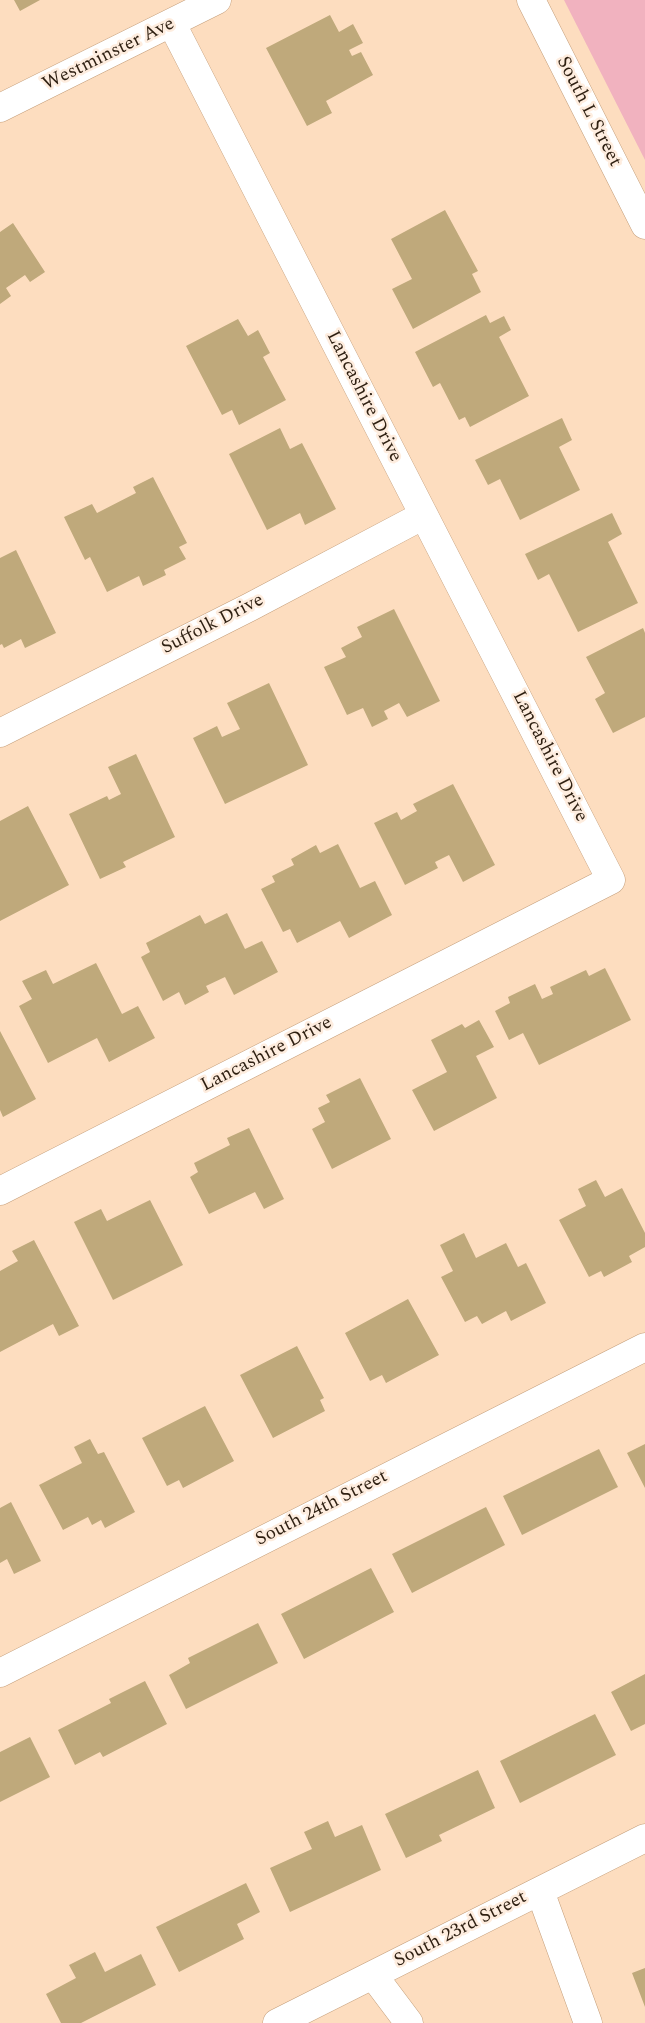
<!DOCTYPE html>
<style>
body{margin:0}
canvas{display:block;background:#fdddbf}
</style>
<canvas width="645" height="2023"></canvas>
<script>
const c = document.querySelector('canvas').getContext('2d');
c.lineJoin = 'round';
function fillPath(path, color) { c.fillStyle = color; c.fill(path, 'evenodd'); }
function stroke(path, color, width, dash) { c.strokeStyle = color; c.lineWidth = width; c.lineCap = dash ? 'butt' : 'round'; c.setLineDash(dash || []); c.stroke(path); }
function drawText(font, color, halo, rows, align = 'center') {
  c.font = font + ' Spectral,serif'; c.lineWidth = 5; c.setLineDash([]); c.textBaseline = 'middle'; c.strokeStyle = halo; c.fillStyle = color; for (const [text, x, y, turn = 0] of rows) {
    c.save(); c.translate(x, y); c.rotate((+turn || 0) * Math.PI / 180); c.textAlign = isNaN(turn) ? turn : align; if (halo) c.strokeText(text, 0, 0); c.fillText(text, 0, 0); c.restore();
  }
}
fillPath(new Path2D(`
 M564,0h81v160z`), '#f1b2bf');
fillPath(new Path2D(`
 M14,0h26l-20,11z
 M330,15l9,17 14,-8 10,19 -14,7 3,6 9,-4 12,23 -47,26 6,12 -25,13 -41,-78z
 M445,210l33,61 -6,3 9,18 -68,37 -21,-40 20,-10 -21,-40z
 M13,223l32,49 -15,10 -5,-7 -19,13 5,8 -11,8v-72z
 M486,315l4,8 14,-7 7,14 -12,7 30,59 -59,31 -5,-10 -6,3 -19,-37 -7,4 -18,-35z
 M238,319l10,17 10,-6 12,23 -7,4 23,43 -47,25 -7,-15 -10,5 -36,-69z
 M562,418l10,22 -13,7 21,43 -60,30 -20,-41 -12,6 -13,-25z
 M280,428l10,21 12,-6 34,66 -31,16 -5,-12 -33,17 -38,-76z
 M153,477l34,66 -8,4 7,12 -22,11 2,5 -23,11 -4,-10 -32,16 -17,-35 -5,3 -21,-43 28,-13 5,9 39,-20 -3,-6z
 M612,513l10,21 -14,8 30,61 -60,29 -29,-58 -11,6 -13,-26z
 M16,550l40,83 -31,15 -4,-9 -17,9 -2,-4 -2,1v-87z
 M394,609l46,92 -33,16 -8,-14 -15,8 4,8 -16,8 -9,-19 -16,7 -23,-48 22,-10 -5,-9 21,-11 -5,-10z
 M643,628l2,5v84l-32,16 -18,-34 10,-6 -19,-36z
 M269,683l39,82 -83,39 -32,-66 24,-12 5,11 18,-8 -13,-26z
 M136,754l39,83 -52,25 3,5 -26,12 -31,-65 38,-18 2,4 12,-6 -13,-27z
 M453,784l42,81 -32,17 -14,-27 -14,7 3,6 -33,17 -31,-62 23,-11 4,8 16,-9 -4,-7z
 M28,806l41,79 -69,36v-100z
 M338,844l22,44 15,-7 17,34 -43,23 -9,-17 -43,22 -7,-14 -7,3 -22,-43 14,-7 -3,-6 22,-11 -3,-6 25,-14 4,8z
 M227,913l18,36 17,-8 16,31 -44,23 -9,-18 -19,9 3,6 -24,13 -6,-13 -16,9 -22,-44 9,-5 -4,-9 54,-28 5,9z
 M96,963l26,51 16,-8 17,32 -46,24 -12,-24 -49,25 -29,-57 13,-7 -10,-18 24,-11 7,14z
 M605,968l26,52 -92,45 -16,-32 -14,7 -14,-29 15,-8 -2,-6 27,-13 7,15 11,-5 -3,-7 36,-17 3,6z
 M479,1020l15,27 -18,9 21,42 -63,33 -22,-41 35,-18 -16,-32 31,-16 3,4z
 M0,1031l36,68 -33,18 -3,-7z
 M360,1078l31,61 -59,30 -20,-40 13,-7 -7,-14 12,-6 -4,-7z
 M249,1128l35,71 -20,10 -9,-17 -46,22 -19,-37 8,-5 -4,-9 36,-18 -3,-7z
 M596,1180l9,17 17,-9 23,45v14l-16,9 3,6 -28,15 -3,-6 -12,6 -30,-57 27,-14 -8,-17z
 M150,1200l33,65 -70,35 -39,-78 27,-13 6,12z
 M464,1233l12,25 30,-15 12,24 8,-4 20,40 -35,18 -5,-10 -24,13 -5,-8 -12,6 -24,-45 12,-6 -13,-26z
 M34,1240l45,86 -20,10 -6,-12 -53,28v-81l18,-10 -6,-10z
 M408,1299l31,56 -53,28 -4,-8 -12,6 -25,-48z
 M297,1346l27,52 -4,2 5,11 -52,27 -33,-63z
 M205,1406l29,55 -51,27 -4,-8 -12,6 -25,-48z
 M90,1439l8,15 6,-2 31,60 -30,16 -4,-8 -9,5 -4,-8 -25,13 -24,-45 43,-22 -8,-16z
 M645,1444v44l-18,-35z
 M599,1449l19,38 -96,48 -19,-39z
 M11,1502l30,59 -27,13 -7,-15 -7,4v-55z
 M486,1507l19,38 -93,48 -20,-39z
 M371,1568l23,44 -90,47 -23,-45z
 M258,1623l20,40 -92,46 -17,-34 21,-12 -2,-5z
 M645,1674v50l-14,7 -20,-39z
 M145,1681l22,43 -64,33 -3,-5 -25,13 -17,-35 53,-27 -2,-4z
 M595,1714l21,41 -96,48 -20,-42z
 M30,1737l20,40 -50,25v-50z
 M478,1770l17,38 -56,27 3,6 -36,17 -21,-44z
 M328,1821l7,16 27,-12 19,45 -91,42 -20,-44 42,-19 -8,-17z
 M246,1883l14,29 -23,12 7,15 -65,33 -23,-45z
 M95,1952l10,20 36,-18 15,31 -75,38h-20l-15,-29 30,-16 -7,-13z
 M645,1968v39l-13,-34z`), '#bfa97b');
const minor = new Path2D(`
 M531,0l114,225
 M0,108l217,-108
 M0,733l250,-126 174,-92
 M0,1191l611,-311 -439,-856
 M0,1673l645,-326
 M540,1891l48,132
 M373,1975l36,48
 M277,2023l368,-185`);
stroke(minor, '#c49e7a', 29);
stroke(minor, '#fff', 28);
drawText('19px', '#2e1f11', '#feeddf', [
 ["Westminster Ave",109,55,-26],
 ["South L Street",588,112,63],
 ["Lancashire Drive",363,397,63],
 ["Suffolk Drive",213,625,-27],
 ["Lancashire Drive",549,757,63],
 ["Lancashire Drive",267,1055,-27],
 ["South 24th Street",322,1509,-27],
 ["South 23rd Street",461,1930,-27]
]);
</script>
